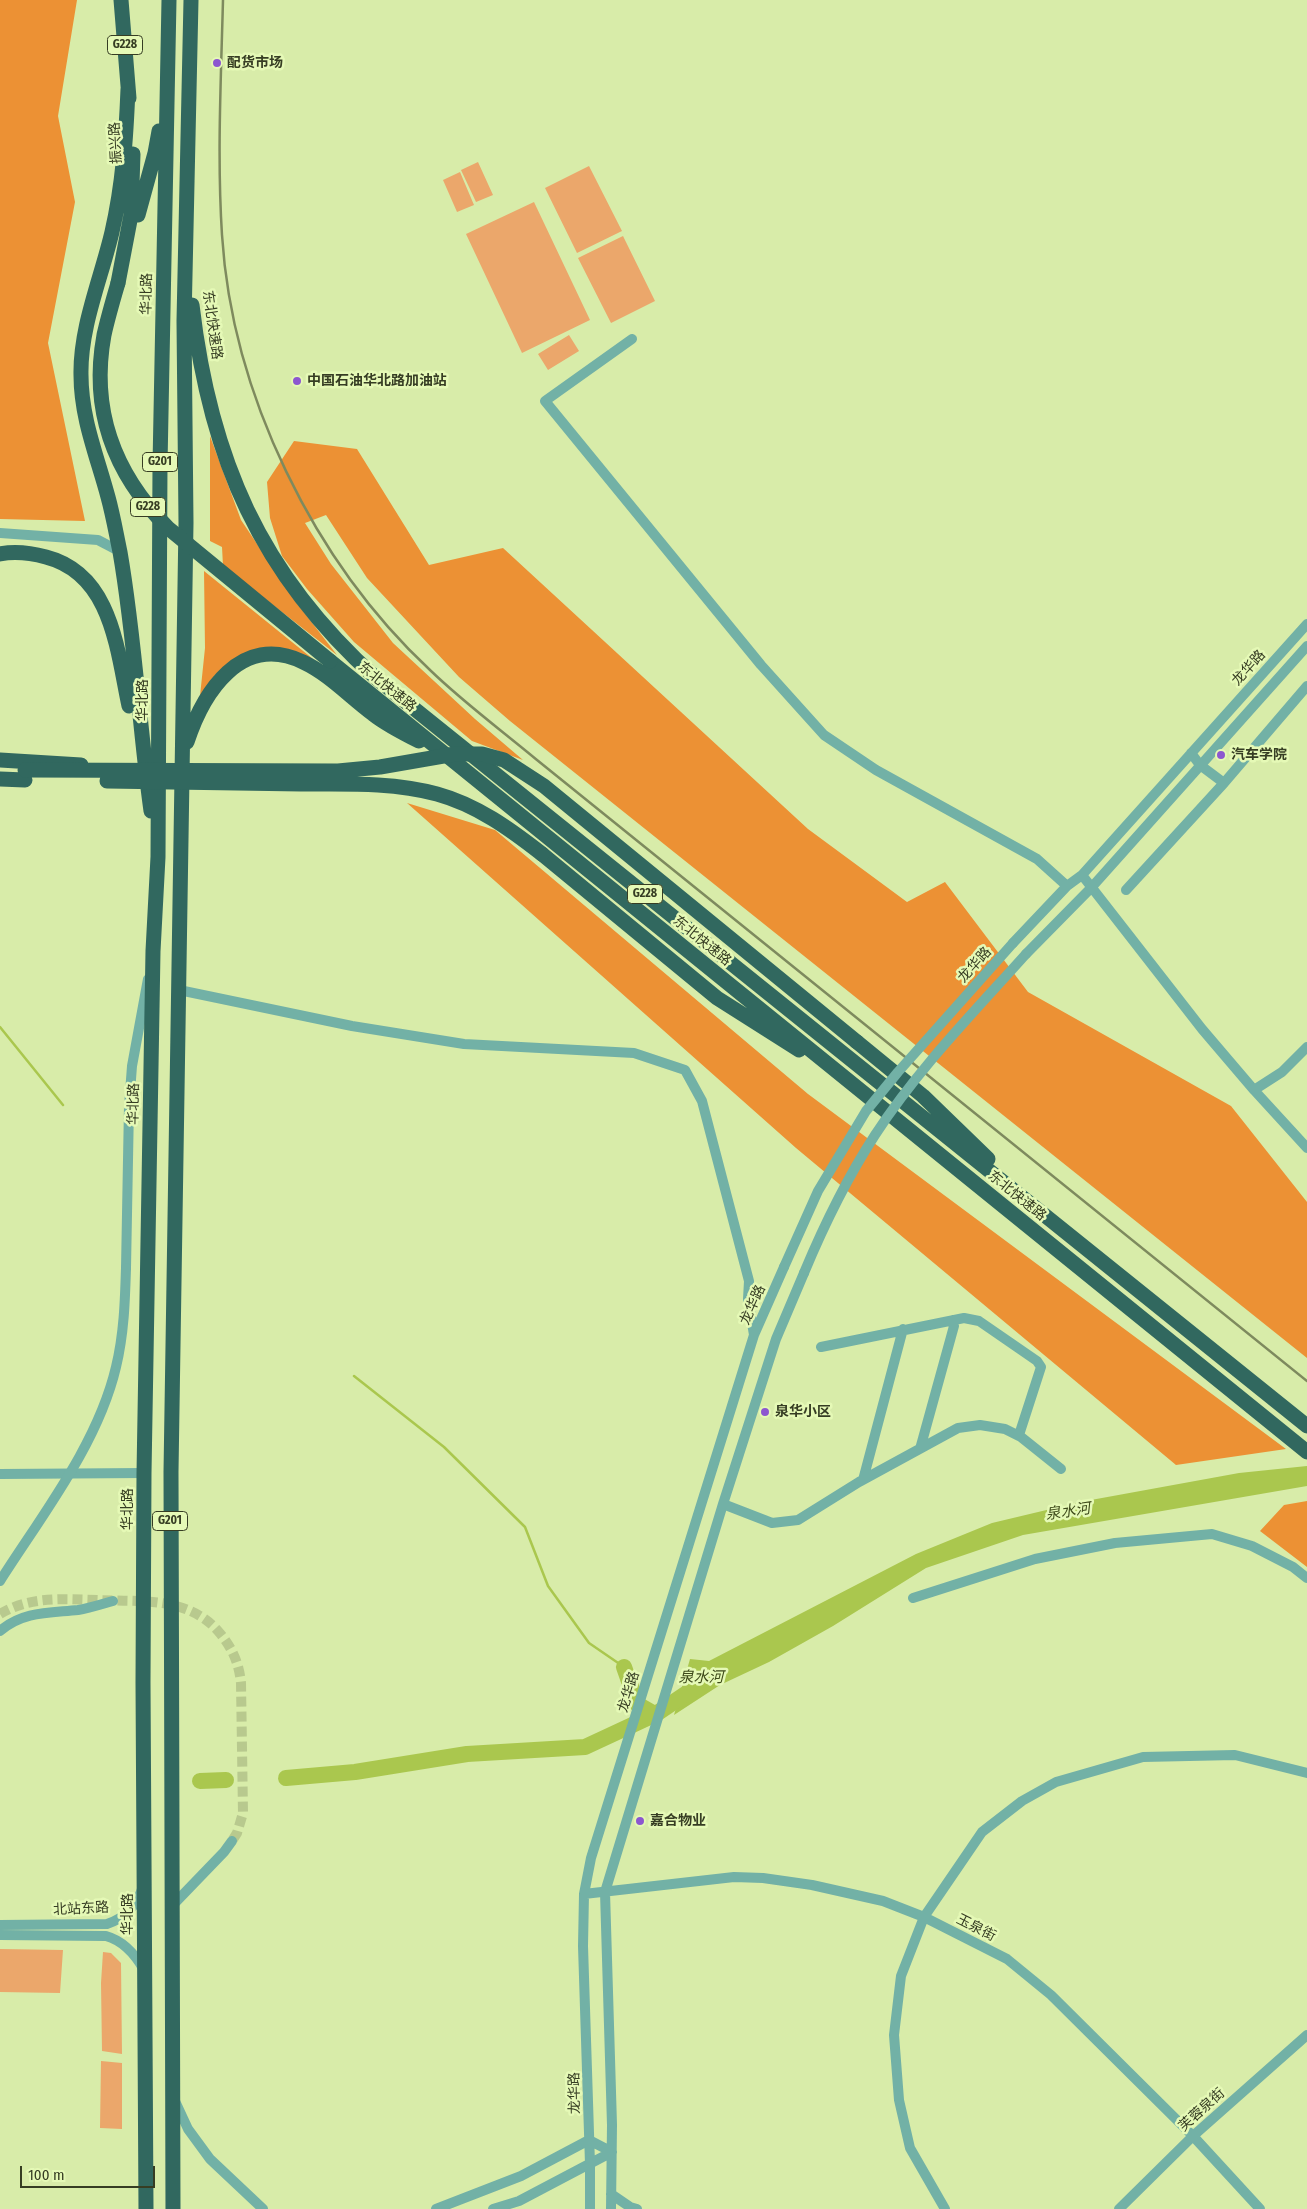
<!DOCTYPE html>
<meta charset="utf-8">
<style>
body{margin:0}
#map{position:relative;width:1307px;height:2209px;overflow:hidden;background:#d8eca9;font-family:"Fira Sans Condensed",sans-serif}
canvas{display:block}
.scale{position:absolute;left:20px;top:2166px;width:135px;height:22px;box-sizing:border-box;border:2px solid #363d23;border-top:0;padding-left:6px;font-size:15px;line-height:18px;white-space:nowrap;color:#363d23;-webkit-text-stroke:4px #e5f9b6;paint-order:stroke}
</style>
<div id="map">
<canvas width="1307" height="2209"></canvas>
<div class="scale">100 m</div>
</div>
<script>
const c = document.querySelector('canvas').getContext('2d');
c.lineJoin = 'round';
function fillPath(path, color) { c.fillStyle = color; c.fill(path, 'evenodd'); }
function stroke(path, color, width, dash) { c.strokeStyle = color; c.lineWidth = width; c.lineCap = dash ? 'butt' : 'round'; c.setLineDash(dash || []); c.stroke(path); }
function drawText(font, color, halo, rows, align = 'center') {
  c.font = font + ' "Fira Sans Condensed","Noto Sans SC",sans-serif'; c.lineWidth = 5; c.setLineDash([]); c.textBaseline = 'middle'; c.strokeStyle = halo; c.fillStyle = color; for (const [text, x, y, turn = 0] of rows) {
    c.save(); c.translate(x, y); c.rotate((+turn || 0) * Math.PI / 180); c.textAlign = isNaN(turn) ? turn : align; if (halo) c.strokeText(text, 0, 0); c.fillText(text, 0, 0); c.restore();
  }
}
fillPath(new Path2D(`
 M478,162l15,33 -17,7 -15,-32z
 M589,166l33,65 -45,22 -32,-65z
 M460,172l14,33 -17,7 -14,-32z
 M534,202l56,118 -68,33 -56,-119z
 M623,236l32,65 -44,22 -33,-65z
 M569,335l10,16 -31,19 -10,-16z
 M0,1949l63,1 -3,43 -60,-1z
 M103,1952l8,1 10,10 1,91 -20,-3 -1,-68z
 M101,2061l21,2v66l-22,-1z`), '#eba76b');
fillPath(new Path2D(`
 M0,0h77l-19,116 17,86 -27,141 37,178 -85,-2z
 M210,436l31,84 55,82 41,53 -114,-89 -1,-19 -12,-6z
 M294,441l63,8 72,116 74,-17 305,281 99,73 38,-20 83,110 203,114 76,96v156l-797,-637 -51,-44 -92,-99 -41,-63 -21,8 26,41 62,79 82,76 48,41 -51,-19 -118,-99 -47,-53 -25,-33 -12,-38 -3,-36z
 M204,571l109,88 -14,-5 -69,8 -15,13 -12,21h-3l5,-48z
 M407,803l88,27 313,264 478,355 -110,16 -380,-317z
 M1307,1501v66l-47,-36 24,-26z`), '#ec9134');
fillPath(new Path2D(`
 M1307,1466v20l-284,49 -97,33 -93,58 -64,36 -49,23 -46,30 16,-56 19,2 207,-107 76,-31 88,-21 159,-29z`), '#aac74e');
stroke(new Path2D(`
 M0,1027l63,78
 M354,1376l90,71 81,80 23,59 41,57 35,24`), '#aac74e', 2.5);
stroke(new Path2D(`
 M624,1667l13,37 14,8
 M286,1778l69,-6 112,-18 118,-7 71,-33 40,-27
 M200,1781l26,-1`), '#aac74e', 16);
stroke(new Path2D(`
 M0,1614c30,-18 63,-15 97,-14 43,2 90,-4 121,31 14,16 21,32 23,52l2,130 -6,20 -5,8`), '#b8c98e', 10, [10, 5]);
stroke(new Path2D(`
 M632,339l-87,62 216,264 63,70 52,35 161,89 30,27
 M0,533l98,7 21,11
 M1191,753l9,12 24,18
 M1082,875l120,154 52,61 53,58
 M1126,890l98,-107 83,-97
 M1013,943l54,-57 15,-11 225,-251
 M1026,954l65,-66 216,-242
 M179,990l173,36 112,18 170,9 51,17 17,31 47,180 -1,18 6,36
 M1254,1090l28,-18 25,-25
 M126,1268l3,-162 3,-40 16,-87
 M821,1347l143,-29 15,3 58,40 4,6 -22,68
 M920,1449l34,-123 -1,-6
 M0,1474l144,-1
 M863,1480l40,-151
 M723,1504l49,19 26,-3 61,-38 99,-54 22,-3 25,4 16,8 40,32
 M913,1598l122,-39 80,-16 97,-9 40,12 41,21 14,11
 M584,1894l150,-17 29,1 49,7 71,16 41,16 83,42 44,36 142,141 67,73
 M171,1907l53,-55 8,-11
 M0,1925l107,-1c18,-6 29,-17 35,-35
 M0,1935l106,1c18,5 29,18 38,34
 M175,2101l13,28 22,30 53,50
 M611,2194l19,13 7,2
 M436,2209l85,-33 68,-36 23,12
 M493,2209l26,-8 93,-49
 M590,2209v-45l-7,-218 1,-52 7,-36 163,-523 30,-68
 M611,2209l1,-84 -7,-233 118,-388 53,-165 28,-66
 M945,2209l-35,-61 -11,-48 -5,-65 7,-59 23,-59 58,-85 40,-31 34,-19 87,-25 92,-2 72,18
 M1119,2209l74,-73 114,-101`), '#72b1a6', 10);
stroke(new Path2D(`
 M121,0l8,98
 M128,89c-2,49 -5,95 -16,143 -11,47 -32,95 -31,143 0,43 16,81 27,122 5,18 8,36 12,55 15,86 19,173 31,259
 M138,215l17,-62 4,-22
 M118,283l13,-68 2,-61
 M192,305c18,153 68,269 184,373l931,748
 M0,554c15,-3 31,-1 46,3 66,17 71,93 83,149
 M330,661l977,791
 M187,742c16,-49 54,-110 116,-80 26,12 47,35 70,52 14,11 30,19 46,27
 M0,760l81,5
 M0,779l25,1
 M542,854l175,144 82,52
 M857,1042l66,54 65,63
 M146,2209l-3,-527 1,-209 9,-522 5,-94 2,-392 9,-465
 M173,2209l-2,-738 15,-948 -2,-202 7,-321`), '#31685f', 15);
stroke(new Path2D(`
 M223,0c-2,78 -6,157 -1,235 10,159 92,327 208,435 33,32 71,60 107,90l770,621`), '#7e8a5e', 2.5);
stroke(new Path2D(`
 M784,1267l34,-76 48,-80 32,-39 115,-129
 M804,1273c20,-48 43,-95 71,-138 43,-66 99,-123 151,-181
 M0,1581c42,-66 98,-137 116,-214 8,-33 9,-66 10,-99
 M0,1631c23,-20 50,-18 78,-21 12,-2 24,-6 35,-9`), '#72b1a6', 10);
stroke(new Path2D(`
 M118,283c-5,17 -10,34 -14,52 -14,76 10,139 64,193l162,133
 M25,770l313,1 42,-4 75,-13h27l22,6 40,26 313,256
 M107,781c65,1 129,2 194,3 45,0 92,-2 136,10 40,11 73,35 105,60`), '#31685f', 15);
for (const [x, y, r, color] of [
 [217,63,5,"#8c57cf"],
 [297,381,5,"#8c57cf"],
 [1221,755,5,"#8c57cf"],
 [765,1412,5,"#8c57cf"],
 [640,1821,5,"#8c57cf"]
]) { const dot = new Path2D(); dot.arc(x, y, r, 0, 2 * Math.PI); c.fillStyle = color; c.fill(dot); stroke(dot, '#e5f9b6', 2); }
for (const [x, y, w] of [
 [125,45,35],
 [160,462,35],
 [148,507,35],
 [645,894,35],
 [170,1521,35]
]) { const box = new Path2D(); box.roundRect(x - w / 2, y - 9.5, w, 19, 4); c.fillStyle = '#e5f9b6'; c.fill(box); stroke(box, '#363d23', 1); }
drawText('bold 12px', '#363d23', null, [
 ["G228",125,45],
 ["G201",160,462],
 ["G228",148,507],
 ["G228",645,894],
 ["G201",170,1521]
]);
drawText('bold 14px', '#363d23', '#e5f9b6', [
 ["配货市场",227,63],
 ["中国石油华北路加油站",307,381],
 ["汽车学院",1231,755],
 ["泉华小区",775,1412],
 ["嘉合物业",650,1821]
], 'left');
drawText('14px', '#363d23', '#e5f9b6', [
 ["振兴路",116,143,-93],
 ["华北路",147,294,-89],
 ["东北快速路",212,325,82],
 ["龙华路",1249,668,-48],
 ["东北快速路",387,687,39],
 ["华北路",143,700,-90],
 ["东北快速路",702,941,39],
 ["龙华路",975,965,-48],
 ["华北路",134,1104,-89],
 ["东北快速路",1017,1196,39],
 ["龙华路",753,1305,-66],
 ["华北路",128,1509,-90],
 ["龙华路",629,1692,-73],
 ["北站东路",81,1909,-3],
 ["华北路",128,1914,-90],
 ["玉泉街",976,1928,27],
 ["龙华路",575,2093,-91],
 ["芙蓉泉街",1202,2110,-42]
]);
drawText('italic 15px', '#3e4a1a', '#e5f9b6', [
 ["泉水河",1068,1512,-8],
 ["泉水河",701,1678]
]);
</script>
